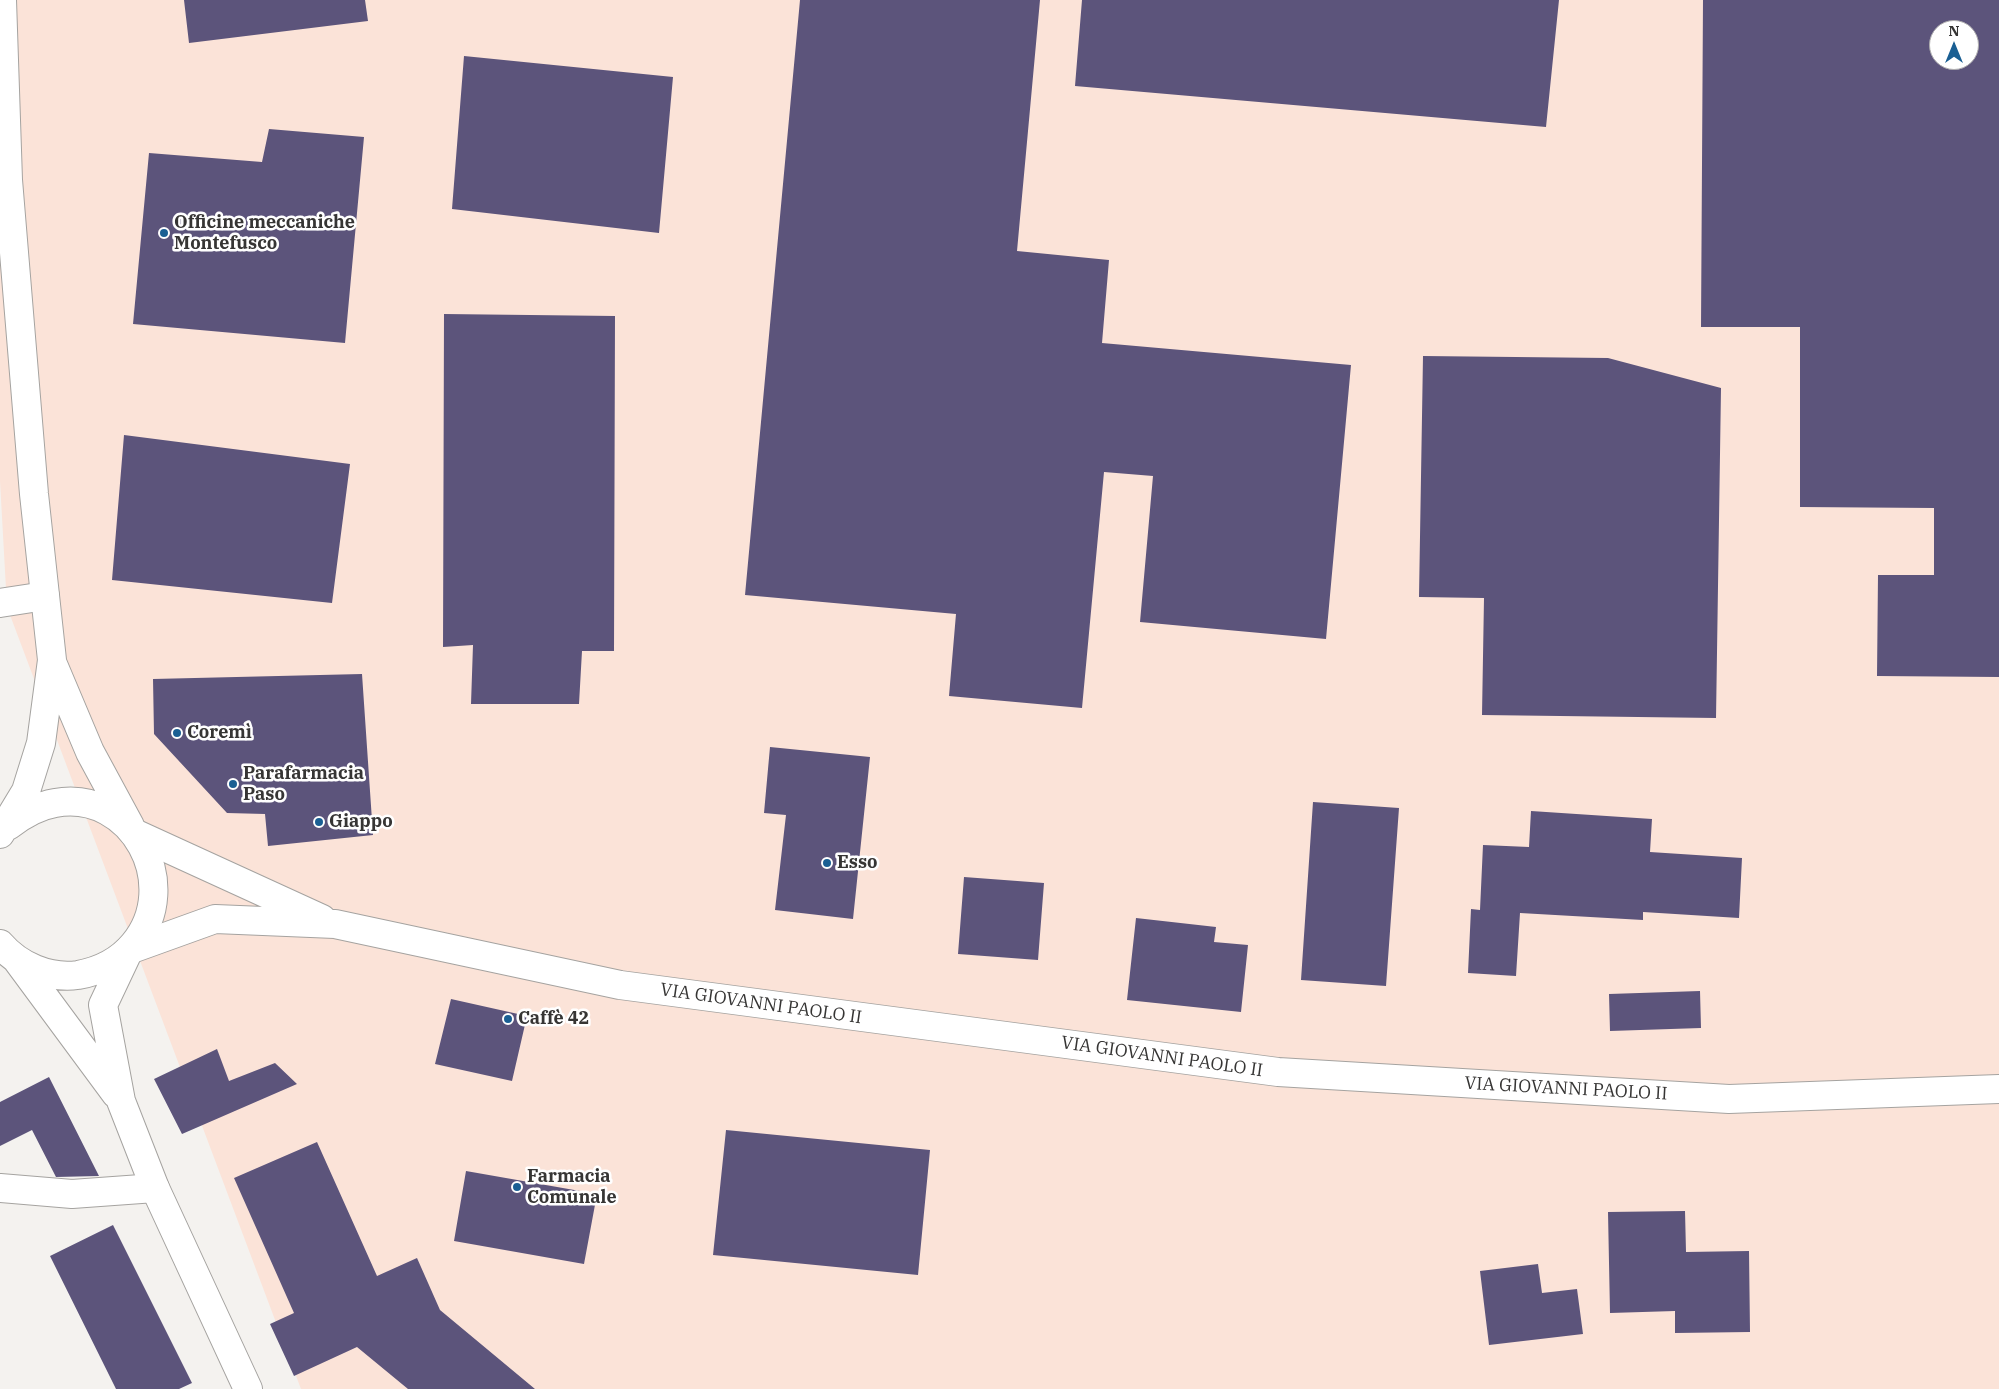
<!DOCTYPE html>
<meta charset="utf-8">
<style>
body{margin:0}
#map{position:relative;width:1999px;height:1389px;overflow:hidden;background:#f4f2ef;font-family:"IBM Plex Serif",serif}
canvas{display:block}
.north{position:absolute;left:1929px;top:20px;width:50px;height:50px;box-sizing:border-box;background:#fff;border:1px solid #afaeae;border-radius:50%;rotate:0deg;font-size:14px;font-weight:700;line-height:20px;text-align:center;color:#363534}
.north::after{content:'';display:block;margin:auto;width:18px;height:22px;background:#1a5f93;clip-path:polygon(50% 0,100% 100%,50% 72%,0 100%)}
</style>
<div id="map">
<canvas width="1999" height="1389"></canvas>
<div class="north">N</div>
</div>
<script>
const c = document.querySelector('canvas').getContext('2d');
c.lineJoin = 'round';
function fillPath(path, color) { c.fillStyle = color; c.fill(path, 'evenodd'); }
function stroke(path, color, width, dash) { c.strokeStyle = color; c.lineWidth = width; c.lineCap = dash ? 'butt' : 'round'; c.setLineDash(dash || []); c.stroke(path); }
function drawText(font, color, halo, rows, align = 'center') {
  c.font = font + ' "IBM Plex Serif",serif'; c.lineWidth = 5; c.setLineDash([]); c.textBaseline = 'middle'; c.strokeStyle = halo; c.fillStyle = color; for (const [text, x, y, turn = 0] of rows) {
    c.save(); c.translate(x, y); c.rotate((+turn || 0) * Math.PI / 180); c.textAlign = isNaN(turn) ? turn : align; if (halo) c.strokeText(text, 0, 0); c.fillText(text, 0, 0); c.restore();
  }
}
fillPath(new Path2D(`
 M0,0h1999v1389h-1698l-294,-782 -7,-126zM1939,30h30v30h-30z`), '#fbe3d8');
fillPath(new Path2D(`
 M184,0h181l3,21 -179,22z
 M800,0h240l-23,251 92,9 -7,83 249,22 -25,274 -186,-17 13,-146 -49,-4 -22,236 -133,-12 7,-82 -211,-19z
 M1082,0h477l-13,127 -471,-41z
 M1703,0h296v677l-122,-1 1,-101h56v-67l-134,-1v-180h-99zM1939,30h30v30h-30z
 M464,56l209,21 -14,156 -207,-24z
 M269,129l95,8 -19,206 -212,-19 16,-171 113,9z
 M444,314l171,2 -1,335h-32l-3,53h-108l2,-59 -30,2z
 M1423,356l185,2 113,30 -5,330 -234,-3 2,-117 -65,-1z
 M124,435l226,29 -18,139 -220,-23z
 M362,674l11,161 -105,11 -3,-32 -38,-1 -73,-79 -1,-55z
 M770,747l100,10 -17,162 -78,-9 11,-95 -22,-2z
 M1313,802l86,6 -13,178 -85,-6z
 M1531,811l121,8 -2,33 92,6 -3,60 -96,-6v8l-123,-7 -4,63 -48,-3 3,-64 9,1 3,-65 46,2z
 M964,877l80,6 -6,77 -80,-6z
 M1136,918l80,9 -2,15 34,3 -7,67 -114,-12z
 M1700,991l1,37 -91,3 -1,-37z
 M451,999l76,17 -15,65 -77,-17z
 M217,1049l12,32 46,-18 22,21 -115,50 -28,-55z
 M49,1077l50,99 -43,1 -24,-47 -32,16v-44z
 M726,1130l204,20 -12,125 -205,-20z
 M317,1142l60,134 40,-18 23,52 95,79h-127l-51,-42 -63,29 -24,-52 24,-11 -60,-135z
 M466,1171l131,23 -13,70 -130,-23z
 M1685,1211l1,41 63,-1 1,81 -75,1v-22l-65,2 -2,-101z
 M113,1225l79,158 -13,6h-63l-66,-133z
 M1538,1264l4,29 35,-4 6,45 -94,11 -9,-74z`), '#5c547b');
const minor = new Path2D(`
 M0,603l45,-7
 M134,833l188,86
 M129,950l86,-31 120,5 285,61 658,87 451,27 270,-10
 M0,1188l72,6 83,-6`);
const major = new Path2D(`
 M52,662l38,90 40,74
 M0,834l26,-43 15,-48 11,-83 -18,-166 -26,-314 -6,-180
 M0,944c19,22 49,35 78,31 22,-4 42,-14 56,-31 49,-59 -1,-155 -79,-141 -18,3 -33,12 -47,23
 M129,950l-26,55 18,96 34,87 93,201
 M17,960l99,134`);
stroke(minor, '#a5a3a0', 30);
stroke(major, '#a5a3a0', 30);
stroke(minor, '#fff', 28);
stroke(major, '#fff', 28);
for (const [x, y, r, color] of [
 [164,233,5,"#1a5f93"],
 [177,733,5,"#1a5f93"],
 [233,784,5,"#1a5f93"],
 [319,822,5,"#1a5f93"],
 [827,863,5,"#1a5f93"],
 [508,1019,5,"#1a5f93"],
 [517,1187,5,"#1a5f93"]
]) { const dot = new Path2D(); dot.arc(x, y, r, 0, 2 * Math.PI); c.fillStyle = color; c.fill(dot); stroke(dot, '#fff', 2); }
drawText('bold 18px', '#363534', '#fff', [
 ["Officine meccaniche",174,223],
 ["Montefusco",174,244],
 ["Coremì",187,733],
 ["Parafarmacia",243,774],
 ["Paso",243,795],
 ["Giappo",329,822],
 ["Esso",837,863],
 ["Caffè 42",518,1019],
 ["Farmacia",527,1177],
 ["Comunale",527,1198]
], 'left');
drawText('18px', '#363534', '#fff', [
 ["VIA GIOVANNI PAOLO II",761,1004,8],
 ["VIA GIOVANNI PAOLO II",1162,1057,8],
 ["VIA GIOVANNI PAOLO II",1566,1089,3]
]);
</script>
